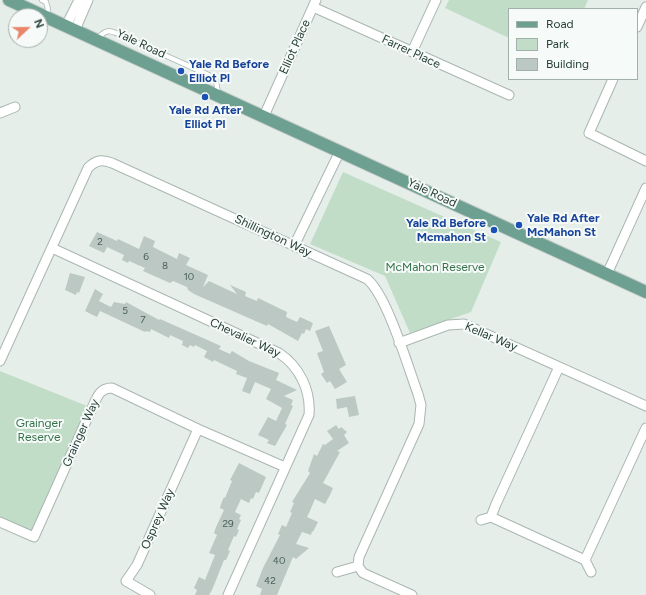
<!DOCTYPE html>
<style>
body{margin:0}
#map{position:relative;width:646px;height:595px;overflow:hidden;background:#e6eeea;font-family:Figtree,sans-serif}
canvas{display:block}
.legend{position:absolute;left:508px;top:8px;width:130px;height:72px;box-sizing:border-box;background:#f6faf8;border:1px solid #a3afab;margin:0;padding:5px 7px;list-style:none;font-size:12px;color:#263f37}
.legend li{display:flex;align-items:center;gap:8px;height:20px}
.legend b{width:20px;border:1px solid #a3afab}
.north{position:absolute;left:8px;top:8px;width:40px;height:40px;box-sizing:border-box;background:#f6faf8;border:1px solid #a3afab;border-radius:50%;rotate:68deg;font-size:11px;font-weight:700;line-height:16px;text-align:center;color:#263f37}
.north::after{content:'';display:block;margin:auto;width:14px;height:18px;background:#e8856a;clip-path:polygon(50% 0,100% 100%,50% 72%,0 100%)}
</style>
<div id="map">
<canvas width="646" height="595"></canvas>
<ul class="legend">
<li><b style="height:5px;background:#6ea091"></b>Road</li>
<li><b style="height:11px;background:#c1ddc7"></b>Park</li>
<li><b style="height:11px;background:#bbc8c3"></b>Building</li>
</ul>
<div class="north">N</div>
</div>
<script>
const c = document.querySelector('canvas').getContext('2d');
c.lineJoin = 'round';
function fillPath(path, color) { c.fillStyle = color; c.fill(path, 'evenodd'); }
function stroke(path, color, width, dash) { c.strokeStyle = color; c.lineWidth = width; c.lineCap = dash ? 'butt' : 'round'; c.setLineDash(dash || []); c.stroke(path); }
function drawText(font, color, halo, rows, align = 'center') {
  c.font = font + ' Figtree,sans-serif'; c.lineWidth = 4; c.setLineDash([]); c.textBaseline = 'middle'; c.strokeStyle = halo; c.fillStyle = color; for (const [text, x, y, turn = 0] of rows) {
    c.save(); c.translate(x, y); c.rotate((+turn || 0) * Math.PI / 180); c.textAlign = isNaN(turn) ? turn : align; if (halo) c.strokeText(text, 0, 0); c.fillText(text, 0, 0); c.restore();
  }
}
fillPath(new Path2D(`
 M449,0h139l-4,9h-75v29l-64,-30z
 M343,172l158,70 -30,70 -61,21 -25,-57 -75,-32z
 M0,371l92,37 -58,129 -34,-15z`), '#c1ddc7');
fillPath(new Path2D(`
 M97,232l20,9 1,-2 21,10 5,-13 11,5 -2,6 24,12 2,-6 11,5 -4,7 22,10 -5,12 6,-6 28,13 -7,-9 16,7 -1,4 12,5 1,-3 29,14 -1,5 11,5 3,-5 13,6 -3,8 -4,-2 -2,5 -2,-1 -4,8 -30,-17 -1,2 -73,-32 -6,-4 -1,-3 -14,-6 -3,2 -27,-12 2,-3 -16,-7 -1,2 -6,-3 2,-5 -17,-8 -3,6 -15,-7z
 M70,273l15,4 -6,16 -2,-1 -1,3 -11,-5z
 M95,289l8,5 -4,7 12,6 3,-5 11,2 1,-2 33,18 1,-1 61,27 -2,3 11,5 2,-3 17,10 30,12 -3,7 21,10 -13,6 9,4 -2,5 2,1 -8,18 2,1 -12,21 -8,-3 2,-3 -11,-5 10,-18 8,4 6,-13 -16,-9 5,-10 -16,-7 -5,12 -8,-3 5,-13 -11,-4 1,-3 -23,-11 -1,2 -9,-5 3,-6 -12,-6 -1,2 -4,-2 -2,3 -6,-3 1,-4 -13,-6 -1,3 -18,-9 -1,3 -4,-1 -1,1 -45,-21 -3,6 -12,-6z
 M329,326l17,39 -7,4 8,13 -12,7 -5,-8 -3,2 -6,-9 3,-2 -7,-19 6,-2 -8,-20z
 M355,396l4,19 -10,2 -2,-10 -10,2 -1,-10z
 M336,425l3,4 2,-2 6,5 -3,3 5,8 -12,8 3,1 -17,31 10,5 -3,7 -5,9 -10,-5 -6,14 -2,4 11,5 -5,10 -1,-1 -1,4 -9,-3 -6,12 13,4 -13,11 -3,-2 -16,38h-17l2,-6 -6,-3 7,-18 17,-33 -2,-1 4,-9 4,2 6,-14 -2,-1 4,-9 -2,-1 18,-29 -2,-2 6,-17 3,2 6,-12 2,1 8,-6 -6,-8z
 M239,463l27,14 -7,16 -3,-1 -3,7 -2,-1 -2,5 -8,-4 -6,13 6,3 -2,4 2,1 -4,9 2,1 -3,7 -2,-1 -6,14 2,1 -4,9h-2l-12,30 -3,5h-14l2,-5 -3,-2 5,-11 6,3 10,-25 -6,-2 8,-18 -3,-2 2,-6 8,-17 -4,-2 1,-4 3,-7 1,1 7,-17 -2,-1z`), '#bbc8c3');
const service = new Path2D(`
 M42,0l4,2 2,7 -2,7
 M97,39c7,-7 10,-10 19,-6l97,44 3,4 2,12`);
const minor = new Path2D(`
 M313,7l196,88
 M66,26l13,-26
 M637,27l9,-20
 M75,30l13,-30
 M412,52l24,-52
 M613,79l-24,54 57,28
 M0,113l15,-6
 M264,116l52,-116
 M294,246l46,-95
 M52,248l227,105c21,14 32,38 30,62l-81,180
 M607,274l39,-86
 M399,343l49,-18 16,-1 182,82
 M0,361l88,-193c8,-8 14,-9 24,-5l255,116c20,16 41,88 51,115l3,11 -2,19 -60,133 -1,9 5,7 49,22
 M491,517l5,-13 63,-137
 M481,520l10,-3 94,43 61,-132
 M0,522l34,15 58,-129c5,-10 7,-20 20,-20l86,41 87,38
 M585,560l6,12
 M337,572l21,-6
 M150,595l-24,-14 11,-16 61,-136`);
const primary = new Path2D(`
 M9,0l637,292`);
stroke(service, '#a9b6b1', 6);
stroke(minor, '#a9b6b1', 11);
stroke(primary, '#c2c9c7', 14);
stroke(service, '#fff', 4.5);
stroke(minor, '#fff', 9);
stroke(primary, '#6ea091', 12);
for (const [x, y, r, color] of [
 [181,71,4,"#1a4fb4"],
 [205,97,4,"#1a4fb4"],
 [519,225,4,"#1a4fb4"],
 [494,230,4,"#1a4fb4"]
]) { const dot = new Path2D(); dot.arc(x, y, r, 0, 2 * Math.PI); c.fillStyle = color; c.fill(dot); stroke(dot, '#f6faf8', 1.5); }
drawText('10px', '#4b615a', null, [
 ["2",100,242],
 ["6",146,257],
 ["8",165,266],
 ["10",189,277],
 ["5",125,311],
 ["7",143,320],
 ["29",228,524],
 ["40",279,561],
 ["42",270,581]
]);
drawText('12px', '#263f37', '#f6faf8', [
 ["Yale Road",141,44,25],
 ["Elliot Place",295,47,-66],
 ["Farrer Place",411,52,25],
 ["Yale Road",432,193,25],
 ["Shillington Way",273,236,25],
 ["Kellar Way",491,337,23],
 ["Chevalier Way",245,338,25],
 ["Grainger Way",81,433,-66],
 ["Osprey Way",158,519,-66]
]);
drawText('bold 12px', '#164399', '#f6faf8', [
 ["Yale Rd Before",189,64],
 ["Elliot Pl",189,78],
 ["Yale Rd After",205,110,"center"],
 ["Elliot Pl",205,124,"center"],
 ["Yale Rd After",527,218],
 ["McMahon St",527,232],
 ["Yale Rd Before",486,223,"right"],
 ["Mcmahon St",486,237,"right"]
], 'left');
drawText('12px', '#33734a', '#f6faf8', [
 ["McMahon Reserve",435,267],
 ["Grainger",39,423],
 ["Reserve",39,437]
]);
</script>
